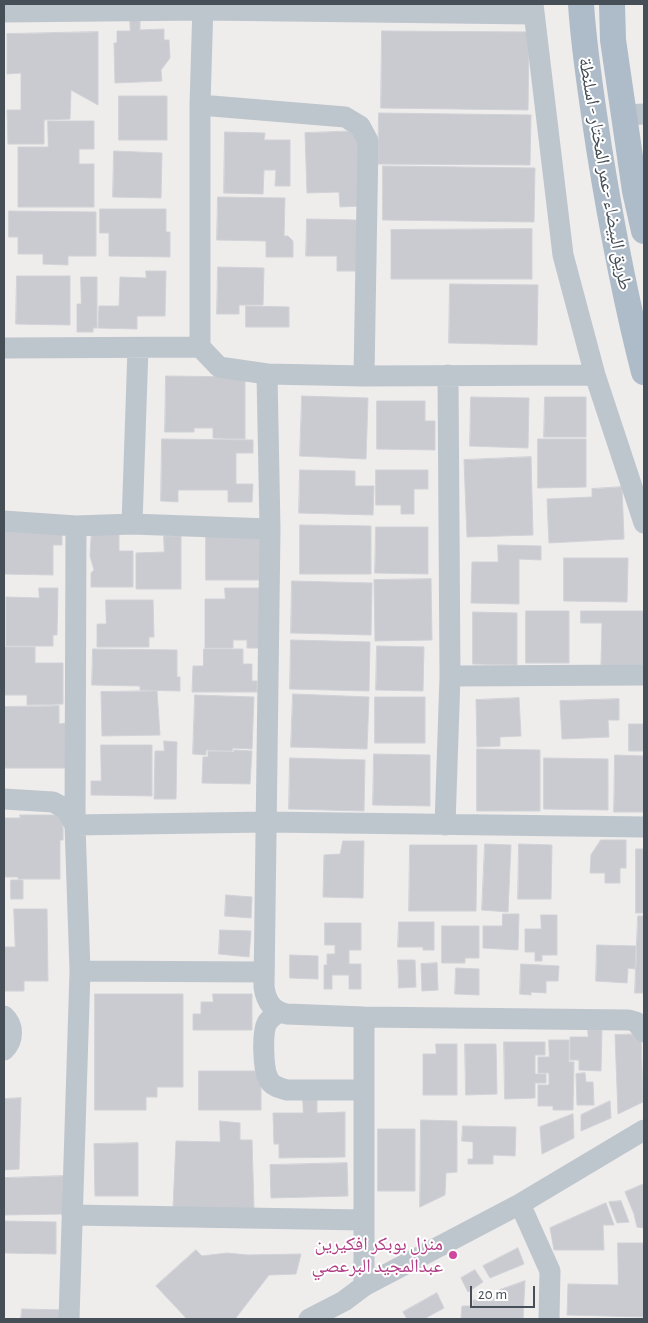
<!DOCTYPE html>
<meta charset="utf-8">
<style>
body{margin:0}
#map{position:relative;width:648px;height:1323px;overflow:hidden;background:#efecec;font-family:"Alegreya Sans",sans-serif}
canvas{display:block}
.frame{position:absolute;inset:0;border:5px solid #464f57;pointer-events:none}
.scale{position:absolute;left:470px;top:1286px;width:65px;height:22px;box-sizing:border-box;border:2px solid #464f57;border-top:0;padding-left:6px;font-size:15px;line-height:18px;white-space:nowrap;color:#464f57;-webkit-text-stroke:4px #fff;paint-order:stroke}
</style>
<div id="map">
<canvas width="648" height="1323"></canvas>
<div class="frame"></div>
<div class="scale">20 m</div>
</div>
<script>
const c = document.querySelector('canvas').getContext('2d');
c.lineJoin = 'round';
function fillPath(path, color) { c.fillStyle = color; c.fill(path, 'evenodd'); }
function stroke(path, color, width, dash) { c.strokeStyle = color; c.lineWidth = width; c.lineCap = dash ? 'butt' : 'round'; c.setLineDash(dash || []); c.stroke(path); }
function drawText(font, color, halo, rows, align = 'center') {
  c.font = font + ' "Alegreya Sans","Noto Naskh Arabic",sans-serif'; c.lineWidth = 4; c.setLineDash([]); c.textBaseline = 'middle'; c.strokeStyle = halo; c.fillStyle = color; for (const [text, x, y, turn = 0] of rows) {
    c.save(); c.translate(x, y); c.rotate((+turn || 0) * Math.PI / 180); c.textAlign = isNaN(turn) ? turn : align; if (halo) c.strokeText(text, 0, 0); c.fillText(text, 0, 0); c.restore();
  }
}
const building = new Path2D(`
 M130,18h10v12l24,-1v11h5l1,18 -9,12 1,11 -47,2 -1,-40h3v-12h13z
 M382,31l147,1 -1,78 -147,-2z
 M98,32v73l-27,-15 -1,29 -26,1v24h-36l-1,-34h14v-37l-14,1v-40z
 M119,96h48v44h-48z
 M379,113l152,2 -1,50 -152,-1z
 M48,121h46v28h-15v15h15v43h-76v-60h30z
 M360,131l2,75 -22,1 -1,-15 -32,1 -2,-60z
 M225,132l40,1 -1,7h26v46h-15l1,-16h-12l-1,24 -39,-1z
 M114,151l48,2 -1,45 -48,-1z
 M383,166l152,2 -1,54 -151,-2z
 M218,197l67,1 -1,38h4l5,5v16h-27v-16l-49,-1z
 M100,209h66v23h4v25l-61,-1v-23h-9z
 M9,211l87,1v44h-28v9l-25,-1v-10h-25v-17h-9z
 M307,219l50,1 -1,51h-19v-15h-31z
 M532,229v50h-141v-49z
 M218,267l46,1 -1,37h-24v9h-22z
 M146,271h20l-1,45h-28v13l-39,-1 1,-22h20l1,-29 26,1z
 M17,276h53v49l-54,-1z
 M81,277h16v51h-4v4h-16v-28h4z
 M450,284l88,1 -1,60 -88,-2z
 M246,306l43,1v20h-43z
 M166,376l79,1v62l-32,-1v-10h-19v4h-29z
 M302,396l66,2 -2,61 -66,-3z
 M471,397l58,1 -1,50 -58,-2z
 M545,397h41v40h-42z
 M377,401h48v20h10v29l-58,-1z
 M162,439l91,1v13h-17v31h17l-1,18h-24v-12h-50v12l-17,-1z
 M538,439h48v48l-48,1z
 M531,457l2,78 -66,2 -3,-77z
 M300,470l55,1v15h19l-1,29 -74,-2z
 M376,470h52v19h-14v25h-13v-9h-25z
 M622,487l2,52 -75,4 -2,-44 45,-2v-8z
 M4,525l58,1v19h-9v30l-49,-1z
 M300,525l71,1v48h-71z
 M376,527h52v47l-53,-1z
 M92,528h27v23h14v36h-42v-14l3,-3 -4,-14z
 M206,533h54v47h-54z
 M164,536h17v53h-45v-36l28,-1z
 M498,545l43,1v14l-22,-1v45l-48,-1 1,-41h26z
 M564,558h64l-1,44 -63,-1z
 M431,579l1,61 -57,1 -1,-61z
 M292,581l80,2 -1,52 -80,-2z
 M39,588h19l-1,47h-4v11h-47v-49l33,1z
 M225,588h35l1,60h-14v-8h-14v8h-28v-49h20z
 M106,600h47l1,37h-5v10h-52v-23h9z
 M526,611h43v52h-43z
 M581,611h63v54h-43l1,-42h-21z
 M473,612l44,1v52l-44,-1z
 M291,640l79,2 -1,49 -79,-2z
 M377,646l47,1 -1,44 -47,-1z
 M4,647h31v16h28v41l-36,1v-10h-23z
 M93,649l84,1v27h3v14l-40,-1v-4l-48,-1z
 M204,649h39v15h9v17h5v11h-65l1,-26h10z
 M157,691l3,44 -58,1 -1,-44z
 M293,694l76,3 -2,52 -76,-2z
 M195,695l59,2 -2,52 -19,-1 -1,3 -26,-1v5l-13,-1z
 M375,697h50v46h-50z
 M519,698l2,38 -21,1v9l-23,1 -1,-47z
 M619,699v21h-11l1,17 -47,2 -2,-38z
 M59,706v18l7,-1 1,45h-63v-61z
 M629,724h15v27h-15z
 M164,741l13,1 -1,57h-22l1,-48h9z
 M101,745h51v51l-61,-1v-14h10z
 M477,749l63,1v61h-63z
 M234,750l18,1 -2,33 -48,-1 1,-26h5v-6l26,1z
 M374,754l56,1v51l-57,-1z
 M615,755l29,1v56h-30z
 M290,758l75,2 -1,51 -75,-2z
 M544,758l64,1v51l-64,-1z
 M20,815h43v25h-3v39h-42v-2h-14v-59h16z
 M601,840h25v28h-6v15h-15v-10h-15l1,-18z
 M343,841h21l-1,57 -40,-1 1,-42 16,-1z
 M485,844l26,1 -3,67 -26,-2z
 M519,844l33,1 -1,54h-33z
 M410,845h67l-1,66h-67z
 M636,849h8v64h-8z
 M11,880h12v19h-12z
 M226,895l26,2 -1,21 -26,-2z
 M14,909h33l1,72h-24v10h-20v-44h11z
 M503,914h16l-1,36 -35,-2v-22h19z
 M541,915h16v40h-15v6h-7v-9h-10v-23h16z
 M638,916h6v77h-9z
 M399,922h35v28h-11v-3h-25z
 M325,923h36v27h-12v14h12v25h-12v-14h-17v14h-8v-24h3v-11h8v-9h-10z
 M442,926h37v32h-14v5h-23z
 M220,930l31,1 -2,26 -30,-3z
 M597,945l39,1 -1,23 -7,-1 -1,15 -31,-2z
 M290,955l28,1v23l-28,-1z
 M398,960h17l1,27 -17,1z
 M437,963l1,27 -16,1 -1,-27z
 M521,964l38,2 -1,15h-12v12l-15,-1v3l-11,-1z
 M456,968l23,1v26l-24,-1z
 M95,994h88v93h-26v10h-11v13h-51z
 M213,994h39v36h-59v-16h8v-12h12z
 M588,1030h14l-1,41 -22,-1v-10h-9v-23h18z
 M641,1034l2,68 -25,12 -3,-79z
 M549,1040h20v22h5l-1,48h-20v-4h-15v-21h11v-12h-11v-16h11z
 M504,1042h41v13h-10v19h11v9h-11v15l-30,1z
 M436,1044h21v51h-34v-41h13z
 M465,1044h31l1,50 -31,1z
 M199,1071h62v39h-62z
 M585,1073l1,9h7l1,23h-17l-1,-31z
 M21,1098l-2,71 -15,1v-71z
 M303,1099h14v14l28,-1v45l-66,1v-14h-5l-1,-31h30z
 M610,1101l1,17 -30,13v-16z
 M573,1114l1,24 -32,16 -2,-27z
 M421,1120l36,1v51l-11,1 -1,22 -25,12z
 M220,1121l20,2v17h12l2,69 -81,-1 3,-67 44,1z
 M463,1126l53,1 -1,29 -22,-1v9h-25v-5h5v-17l-11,-1z
 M378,1129h37v62h-37z
 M138,1143v53h-43l-1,-52z
 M347,1163l1,33 -77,2 -1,-33z
 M64,1176v38l-60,1v-37z
 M644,1184v44l-7,-1 -3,-13 -9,-22z
 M621,1201l8,21 -12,1 -8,-21z
 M606,1203l8,22h-11l1,25h-50l-4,-22z
 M4,1221l52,1v32l-52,-1z
 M618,1243h26v74l-77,-2 1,-31 50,1z
 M518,1248l6,16 -34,14 -7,-12z
 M196,1250l6,6 25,-3 21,2 53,-1 -5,20 -27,1 -34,44h-48l-31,-33z
 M475,1270l8,12 -15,10 -7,-14z
 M525,1281l-2,38h-62l1,-13h11v-6l20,1 4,-10z
 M437,1293l7,15 -20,11h-17l-4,-7z
 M22,1309l44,1 -1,9h-44z`);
fillPath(building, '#cacbd0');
stroke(building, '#d0d2d7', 1);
stroke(new Path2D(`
 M203,4l-3,101v242l19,20 48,7 97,2 231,-1
 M533,4l30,251 32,120 49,148
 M4,12l199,-2 330,4
 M200,105l145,12 15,9 8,15 -4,235
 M624,115l20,-1
 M4,348l196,-1
 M267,374l3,155 -6,458c2,14 8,24 23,27l77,3 265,3 7,2 8,10
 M4,521l72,5 56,-2 138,5
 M132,524l6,-176
 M450,676l194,-1
 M4,799l49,3 13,7 9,16
 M75,825l192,-3 377,5
 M445,825l5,-149 -2,-301
 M80,971l184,1
 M279,1012c-4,3 -9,6 -12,11 -5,9 -4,45 1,55 3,8 11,10 19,12h77
 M4,1016c10,9 10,24 0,34
 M364,1017v269
 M520,1204l30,67 -1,48
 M72,1215l292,5
 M69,1319l11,-348 -5,-146 1,-299
 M309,1319l35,-18 20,-15 156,-82 124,-74`), '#bec6cd', 21);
stroke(new Path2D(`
 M581,4c3,48 11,96 18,144 12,75 26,150 45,224
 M612,4l1,36 22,151 9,40`), '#aebbc9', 26);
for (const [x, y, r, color] of [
 [453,1255,5,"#d1479c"]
]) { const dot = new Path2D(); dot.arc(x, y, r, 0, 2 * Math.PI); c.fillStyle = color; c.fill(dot); stroke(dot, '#fff', 2); }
drawText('19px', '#464f57', '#fff', [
 ["طريق البيضاء -عمر المختار - اسلنطة",605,174,80]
]);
drawText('19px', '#b23c85', '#fff', [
 ["منزل بوبكر افكيرين",443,1244],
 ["عبدالمجيد البرعصي",443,1266]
], 'right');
</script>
